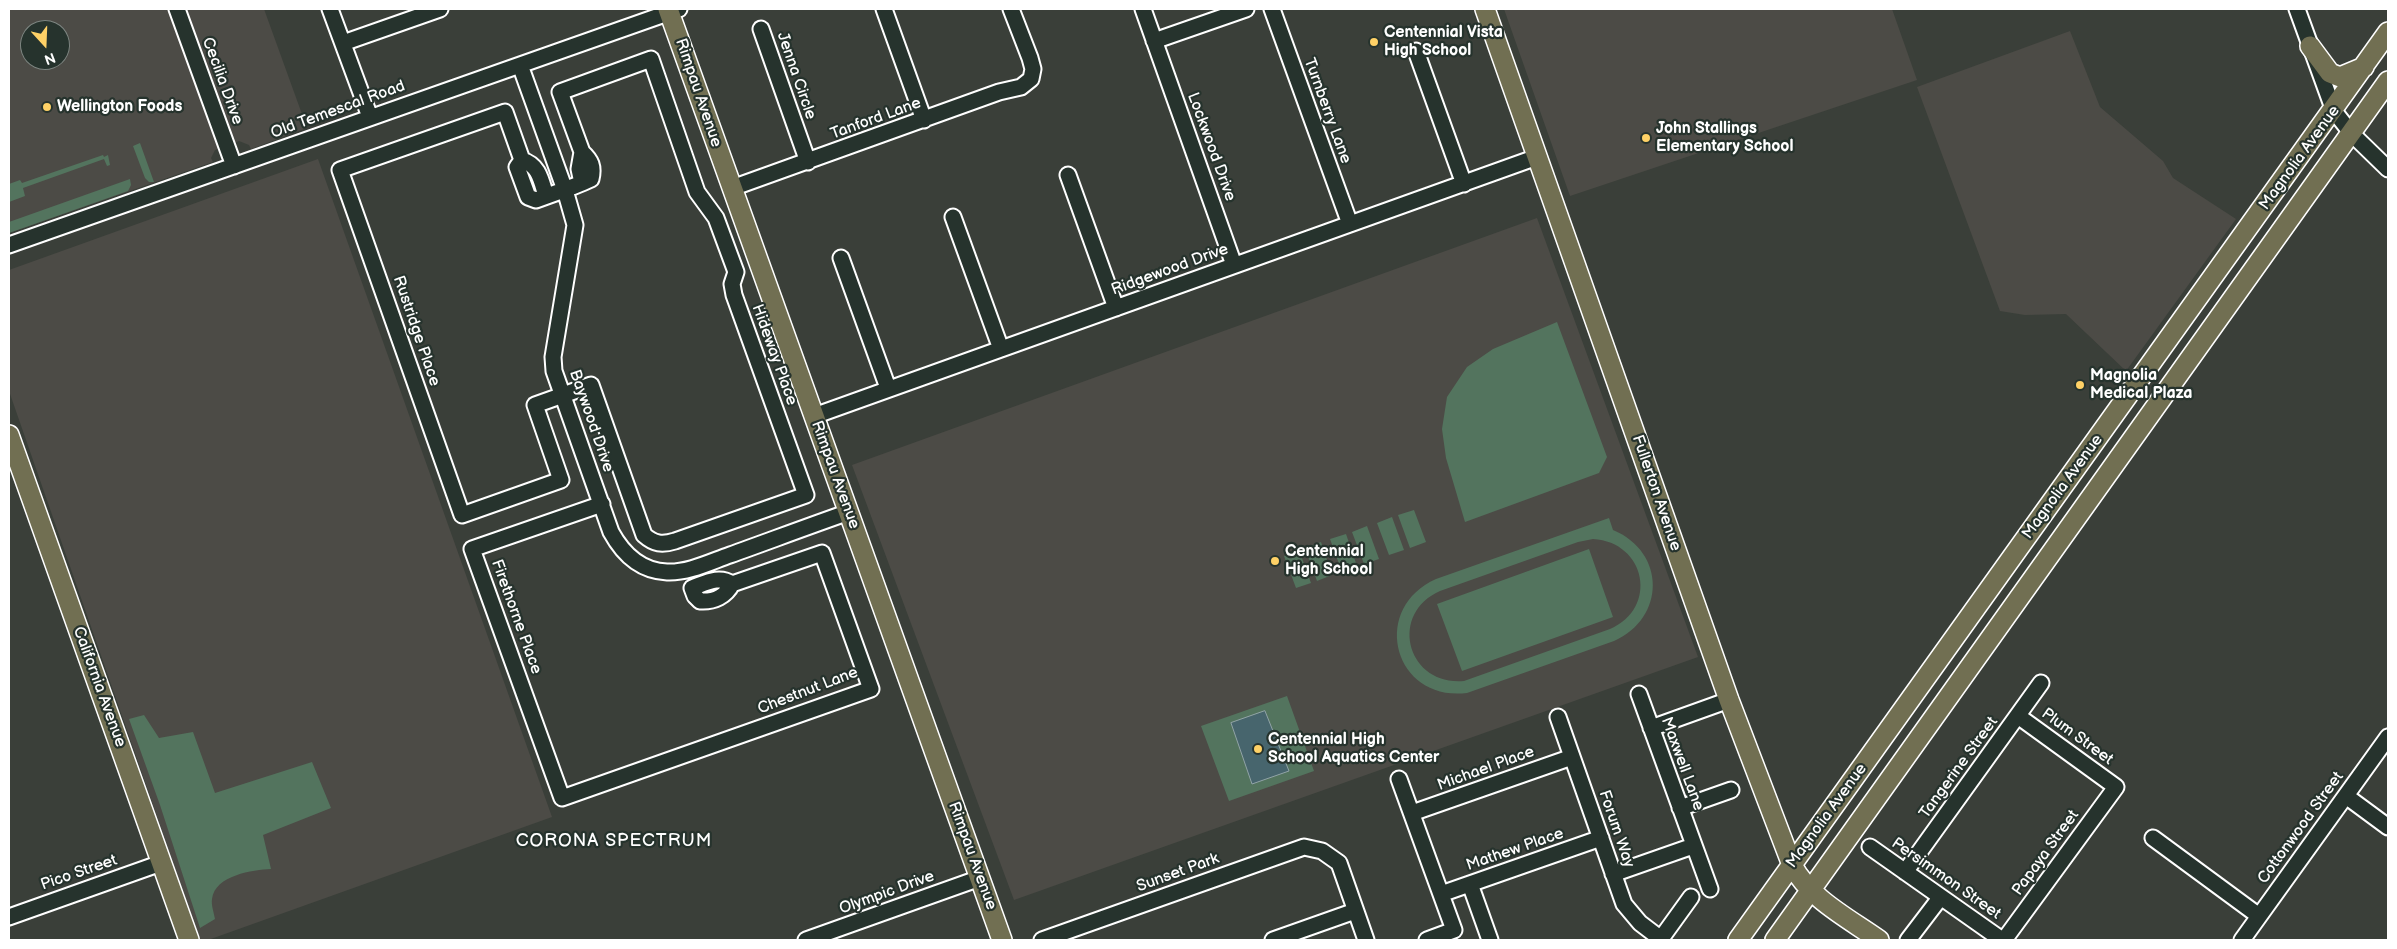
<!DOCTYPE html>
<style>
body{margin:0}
#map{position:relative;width:2397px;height:949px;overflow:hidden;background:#3a3f39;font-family:"Balsamiq Sans",sans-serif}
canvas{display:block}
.frame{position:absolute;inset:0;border:10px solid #fff;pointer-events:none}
.north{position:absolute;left:20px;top:20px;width:50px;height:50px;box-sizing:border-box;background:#26332d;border:1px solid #7d8581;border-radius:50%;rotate:160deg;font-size:14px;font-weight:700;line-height:20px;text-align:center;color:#fff}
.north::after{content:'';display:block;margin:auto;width:18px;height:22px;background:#ffd166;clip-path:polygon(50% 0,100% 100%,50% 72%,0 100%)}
</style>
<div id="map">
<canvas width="2397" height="949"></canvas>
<div class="frame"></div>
<div class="north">N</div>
</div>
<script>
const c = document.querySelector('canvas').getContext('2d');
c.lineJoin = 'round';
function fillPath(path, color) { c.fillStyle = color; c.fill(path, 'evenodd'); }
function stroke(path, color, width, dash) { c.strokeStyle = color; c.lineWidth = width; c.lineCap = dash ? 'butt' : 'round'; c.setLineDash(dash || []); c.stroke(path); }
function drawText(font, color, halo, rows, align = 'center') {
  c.font = font + ' "Balsamiq Sans",sans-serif'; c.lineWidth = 4.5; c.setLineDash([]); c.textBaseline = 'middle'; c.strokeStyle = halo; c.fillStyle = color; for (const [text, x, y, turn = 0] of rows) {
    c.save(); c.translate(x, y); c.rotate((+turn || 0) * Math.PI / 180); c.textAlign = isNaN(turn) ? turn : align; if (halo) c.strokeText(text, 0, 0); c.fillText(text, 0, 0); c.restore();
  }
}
fillPath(new Path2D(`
 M9,9h255l43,119 -56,21 -2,-4 -10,-4 -24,9 -4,8 2,4 -204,71zM30,30h30v30h-30z
 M1504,9h388l25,71 -347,116z
 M2070,31l30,76 63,54 10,17 63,41 -110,152 -60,-57 -41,1 -25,-4 -83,-224z
 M318,159l234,658 -344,123h-8l-191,-549v-121z
 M1537,218l161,439 -684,243 -162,-435z`), '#4c4b46');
fillPath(new Path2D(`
 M140,143l14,39h-5l-4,-4 -12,-32z
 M103,155l1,2 4,-2 2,10 -3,1 -3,-7 -81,29 2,8 -16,6v-18l11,-4 2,3z
 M130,179l1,6 -3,6 -119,42v-11z
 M1557,322l50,135 -8,16 -134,49 -19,-64 -4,-29 5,-32 20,-30 26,-18z
 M1414,510l12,32 -16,6 -12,-33z
 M1392,517l12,33 -15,5 -12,-32z
 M1609,518l4,12c53,22 53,88 1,111l-147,52c-73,9 -98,-84 -31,-114zM1593,539c53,3 66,69 17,90l-146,52c-57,5 -76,-67 -24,-90l138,-49z
 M1367,526l12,33 -15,5 -12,-32z
 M1346,534l11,32 -15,6 -12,-33z
 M1321,542l11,33 -15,6 -12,-33z
 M1589,549l24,68 -151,54 -25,-67z
 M1299,550l12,33 -15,5 -12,-32z
 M1287,696l27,75 -85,30 -28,-75z
 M144,715l15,23 34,-6 22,61 97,-31 19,46 -68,27 8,34c-18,1 -56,6 -59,30 -1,6 2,14 3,20l-15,9 -40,-123 -31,-86z`), '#53745e');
const water = new Path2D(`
 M1265,711l24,60 -37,13 -21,-61z`);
fillPath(water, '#47656d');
stroke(water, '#91a3a7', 1);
const minor = new Path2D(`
 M177,9l57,157
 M330,9l40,108
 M884,9l40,111
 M1143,9l91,256
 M1272,9l78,215
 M2297,9l37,102 18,23 36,35
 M761,29l47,133
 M1154,41l92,-32
 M343,43l97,-34
 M1416,51l48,133
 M520,65l45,125 10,35 -22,132 1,14 57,161c12,22 30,39 56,40 21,1 43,-10 63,-17 39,-14 79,-29 119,-43
 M522,160l-17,-48 -165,58 122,345 99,-35 -26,-75 56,-20 53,150c10,9 18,10 31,6l131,-46 -72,-200 -2,-11 4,-12 -20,-54 -19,-26 -46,-133 -91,33 22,60
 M1068,175l48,133
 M732,188l267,-96 22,-5 10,-8 2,-10 -3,-11 -19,-49
 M546,196c-5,-16 -7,-31 -24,-36l-5,7 11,30 8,3 36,-13c7,-3 13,-5 19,-8 3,-12 0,-19 -9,-27l-3,17 3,14
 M953,217l48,132
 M9,245l670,-236
 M841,258l47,130
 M814,416l723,-259
 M602,504l-130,45 90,249 309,-109 -49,-136 -90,31c-6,12 -18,18 -32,17l-5,-5 -3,-8c14,-5 27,-13 40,-4
 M1639,694l71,195
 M1558,717l66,187 16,19 21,16
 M1651,728l78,-28
 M1399,779l55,151 -27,10
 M2346,796l42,31
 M1680,808l51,-18
 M1412,813l160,-56
 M2153,838l106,78
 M1870,847l132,93
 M1905,872l136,-189
 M1613,874l80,-28
 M1470,884l20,56
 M1441,894l160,-56
 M9,917l152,-54
 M806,940l174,-62
 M1042,940l262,-93 18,4 17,12 27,77
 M1273,940l82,-29
 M1660,940l31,-43
 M1908,940l32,-42
 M2004,940l112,-153 -98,-71
 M2242,940l146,-203`);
const major = new Path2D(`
 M668,9l334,931
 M1485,9l244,691 63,165c18,34 56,53 87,75
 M2310,46l20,27 10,4 24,-10
 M9,435l180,505
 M1738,940l650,-908
 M1775,940l613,-859`);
stroke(minor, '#fff', 19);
stroke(major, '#fff', 22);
stroke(minor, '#26332d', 15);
stroke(major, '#716f52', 19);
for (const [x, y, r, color] of [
 [1374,42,5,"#ffd166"],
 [47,107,5,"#ffd166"],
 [1646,138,5,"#ffd166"],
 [2080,385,5,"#ffd166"],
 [1275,561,5,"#ffd166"],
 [1258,749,5,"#ffd166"]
]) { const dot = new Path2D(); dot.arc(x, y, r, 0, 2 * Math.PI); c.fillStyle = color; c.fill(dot); stroke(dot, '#26332d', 2); }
drawText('bold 16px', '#fff', '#26332d', [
 ["Centennial Vista",1384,33],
 ["High School",1384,51],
 ["Wellington Foods",57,107],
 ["John Stallings",1656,129],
 ["Elementary School",1656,147],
 ["Magnolia",2090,376],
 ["Medical Plaza",2090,394],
 ["Centennial",1285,552],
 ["High School",1285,570],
 ["Centennial High",1268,740],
 ["School Aquatics Center",1268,758]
], 'left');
drawText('16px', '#fff', '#26332d', [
 ["Jenna Circle",796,76,71],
 ["Cecilia Drive",222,81,70],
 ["Rimpau Avenue",698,93,71],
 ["Old Temescal Road",338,110,-20],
 ["Turnberry Lane",1327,111,70],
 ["Tanford Lane",876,119,-20],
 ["Lockwood Drive",1211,147,70],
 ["Magnolia Avenue",2300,158,-54],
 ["Ridgewood Drive",1170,270,-20],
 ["Rustridge Place",416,331,71],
 ["Hideway Place",774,355,70],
 ["Baywood Drive",591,421,71],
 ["Rimpau Avenue",835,475,70],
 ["Magnolia Avenue",2063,487,-54],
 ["Fullerton Avenue",1656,493,71],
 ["Firethorne Place",516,617,70],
 ["California Avenue",99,687,70],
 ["Chestnut Lane",808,691,-21],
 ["Plum Street",2077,737,36],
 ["Maxwell Lane",1682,764,70],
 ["Tangerine Street",1959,768,-54],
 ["Michael Place",1486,769,-20],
 ["Magnolia Avenue",1827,816,-54],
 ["Cottonwood Street",2301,828,-54],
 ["Forum Way",1616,829,71],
 ["Mathew Place",1515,850,-19],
 ["Papaya Street",2046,853,-54],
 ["Rimpau Avenue",972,856,70],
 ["Pico Street",79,873,-19],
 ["Sunset Park",1178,873,-20],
 ["Persimmon Street",1946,879,35],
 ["Olympic Drive",887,893,-20]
]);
c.letterSpacing = '1px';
drawText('18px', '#fff', '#26332d', [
 ["CORONA SPECTRUM",614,841]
]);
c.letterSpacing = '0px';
</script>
